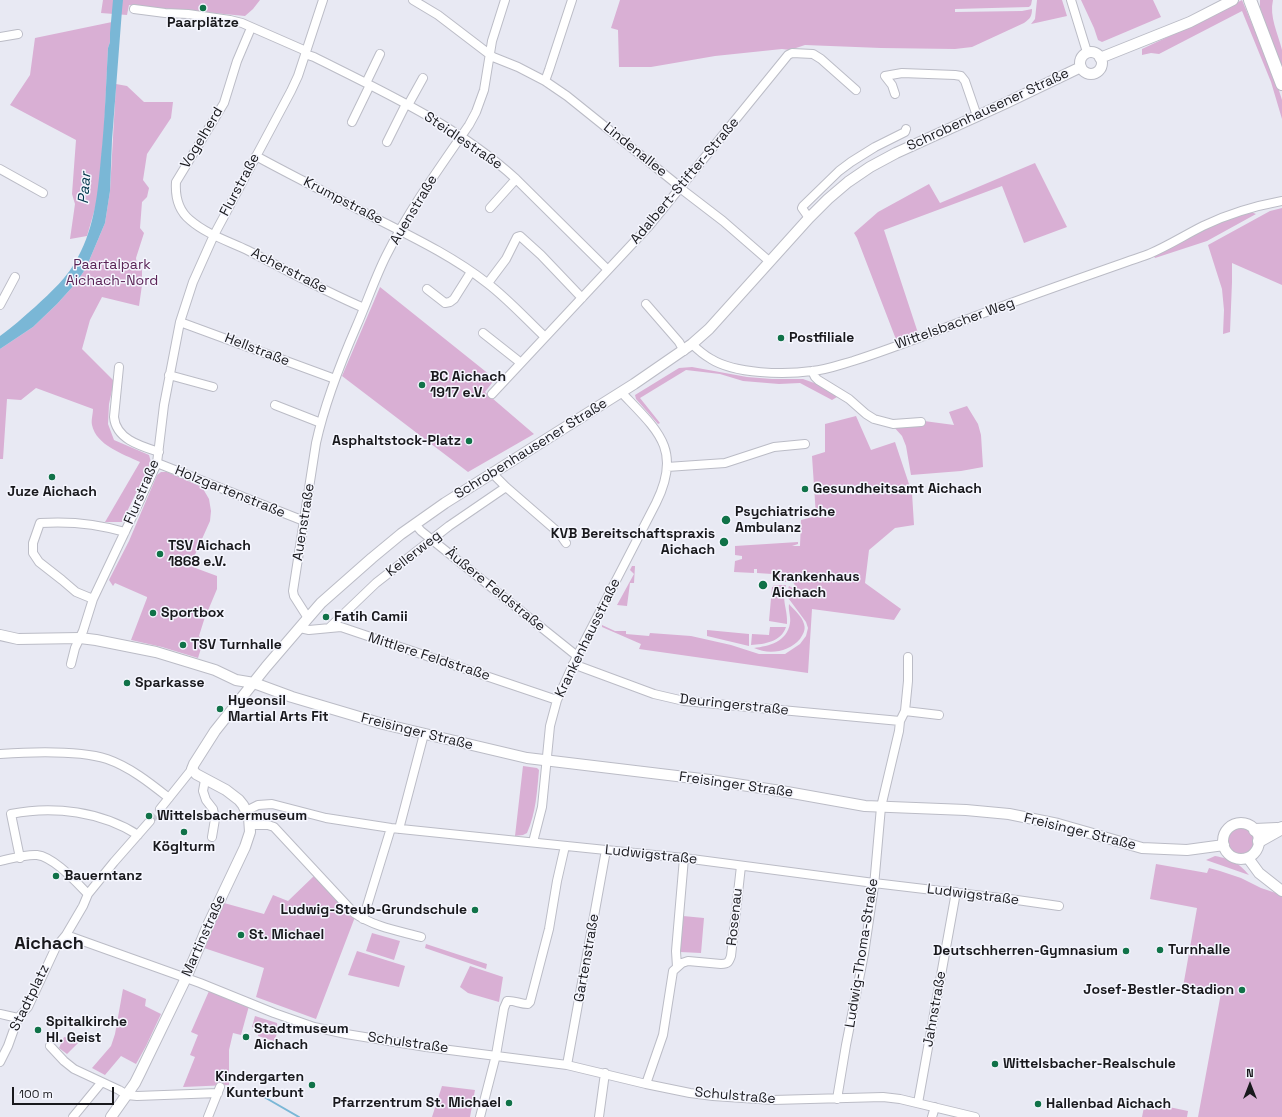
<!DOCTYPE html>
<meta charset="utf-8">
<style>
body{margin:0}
#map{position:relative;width:1282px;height:1117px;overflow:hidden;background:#e8e9f3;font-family:"Space Grotesk",sans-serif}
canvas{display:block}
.north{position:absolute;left:1230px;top:1065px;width:40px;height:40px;-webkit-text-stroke:3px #f5f6fe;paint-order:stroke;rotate:0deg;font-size:11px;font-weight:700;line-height:16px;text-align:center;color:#19191d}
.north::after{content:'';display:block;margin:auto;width:14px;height:18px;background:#19191d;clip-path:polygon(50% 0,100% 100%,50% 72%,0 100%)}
.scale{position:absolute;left:12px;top:1087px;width:102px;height:18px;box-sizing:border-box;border:2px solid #19191d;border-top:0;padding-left:5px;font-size:12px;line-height:14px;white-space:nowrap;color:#19191d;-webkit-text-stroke:3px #f5f6fe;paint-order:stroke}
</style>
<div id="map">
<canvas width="1282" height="1117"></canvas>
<div class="north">N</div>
<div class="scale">100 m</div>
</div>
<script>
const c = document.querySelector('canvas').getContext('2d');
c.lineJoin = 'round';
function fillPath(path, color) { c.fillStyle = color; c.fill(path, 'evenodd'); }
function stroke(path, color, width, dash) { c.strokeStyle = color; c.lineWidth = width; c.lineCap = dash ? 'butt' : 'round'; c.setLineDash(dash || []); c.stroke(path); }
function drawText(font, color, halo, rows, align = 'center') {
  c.font = font + ' "Space Grotesk",sans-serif'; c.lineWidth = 3; c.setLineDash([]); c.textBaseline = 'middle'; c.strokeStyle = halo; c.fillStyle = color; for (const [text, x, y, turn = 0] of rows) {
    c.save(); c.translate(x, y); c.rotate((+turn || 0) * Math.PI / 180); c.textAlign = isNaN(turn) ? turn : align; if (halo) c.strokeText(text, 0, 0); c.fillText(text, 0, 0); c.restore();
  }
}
fillPath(new Path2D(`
 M103,0h157l-7,9 -8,7 -116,-11 -2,10 -26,-2z
 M620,0h412l-1,5 -2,2 -74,2v3l67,-1 10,-2c0,7 -2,10 -8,14l-52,24 -17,2 -74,-1 -76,-3 -15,5 -8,-1 -67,7 -64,11h-32l-1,-37 -7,-2z
 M1037,0h25l5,16 -36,8 4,-5z
 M1081,0h72l8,17 -59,25 -4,-2 -4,-12z
 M1242,0l34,81 6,19v19l-11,-37 -29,-71 -83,43 -8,-1 -9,2v-6l49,-23z
 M1260,0h13c-4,17 5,33 9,50 0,6 0,13 0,19l-22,-61z
 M112,22c-1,9 0,17 -4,26l-4,84 -5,54 -3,19 -9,31 -17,3 5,-35 -3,-10 4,-54 -66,-35 20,-30 5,-37z
 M116,84l11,2 17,16h29l-2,16 -24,36 -4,26 6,8 -2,9 -5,5 -2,26 4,5 -8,25 1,7 5,2v18l-3,21 -37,-9 -12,23 -8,29 32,32 -5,23 -1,20 6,16 35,15 2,7 -29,60h-17l35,-60c-17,-8 -44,-17 -48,-37 -1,-5 1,-11 1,-16l-57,-21 -15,12 -14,-1 -4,60h-3v-110l33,-22 24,-23 19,-21 10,-15 19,-45 5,-32z
 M1035,163l32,64 -43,16 -22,-57 -118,44 34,103 -21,9 -40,-104 -3,-5 24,-21 51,-28 11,19z
 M1282,208v77l-50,-22v19l-2,50 -7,2 1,-24 -2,-21 -14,-44 62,-34z
 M1251,212l5,2 -49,27 -52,17 -2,-3 24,-10 26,-16z
 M380,287l115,92 -10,13 49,42 -66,38 -126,-96z
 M692,367l55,10 25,2h31l14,5 21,11 -1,2 -5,3 -32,-17 -21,1 -36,-3 -23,-7 -34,-4 -46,28 20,25 -2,1 -22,-25 -1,-4 44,-27z
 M967,406l11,18 3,11 2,32 -22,4 -50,4 -5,-29 -4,-10 -9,-10 31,-5 30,4 -5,-13z
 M856,416l15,34 24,-8 17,51 2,32 -19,3 -26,22 -4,33 36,26 -7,11 -82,-11 -4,64 -169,-24 2,-5 -39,-17v-2l13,6h11v3l23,2 1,-3 41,3 40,9 28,9h26l15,-10 6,-8 2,-8 -2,-6 -20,-27 3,-9 9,5 -10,-18 -2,9 -14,-1v-7l-15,-1v-4h-3v4l-20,-1 1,-11 7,-2v-3l-7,-1v-9l63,-4v2l-6,2h8l1,-26 15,-4 -4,-60 13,-4v-28z
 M161,472h6l35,15 7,12 2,12 -1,10 -20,45 27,10v13l-13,31 -5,16 4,6 -5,16 -36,-11 -31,-7 16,-42v-1l-32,-14 -2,3 -4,-6 20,-39 28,-66z
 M632,566h3l-1,17h-4l-3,23 -10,-1 17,-31 -4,-4z
 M774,585h12c-5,16 2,24 1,39l-18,-3 3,-34h1z
 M789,604c5,6 13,12 15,20 2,6 -1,10 -4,15 -11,13 -31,16 -46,9 15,-2 33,-6 36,-25 1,-6 -2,-13 -1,-19z
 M770,627h16c-5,15 -21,17 -35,18l1,-11 17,1z
 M707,630l42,4v12l-42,-10z
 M523,766l14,2 2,2c-2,22 -3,43 -12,63l-4,2 -8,1z
 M1228 841a13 13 0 1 1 26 0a13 13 0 1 1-26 0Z
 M1215,856c16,3 23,6 34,19l-43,-15z
 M1156,864l51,9 2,-5 11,3 21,7 20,10 15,5 6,3v221h-84l23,-124 -38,-6 14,-79 -47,-9z
 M315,875l40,42 -39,102 -60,-22 8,-29 -60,-20 20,-45 40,11 9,-19 15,6z
 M683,916l21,2 -3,35 -21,-1z
 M372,933l28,8 -6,19 -28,-9z
 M426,944l61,20 -1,5 -61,-21z
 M357,951l48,15 -6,21 -51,-12z
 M470,966l33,11 -4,25 -31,-9 -8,-6z
 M123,989l23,10 -1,7 16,8 -15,32 -10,18 -15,-8 -16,19 -13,-7 19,-22 4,-12z
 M209,991l40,15 -8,29 -8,-2 -4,17v35l-46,2 12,-30 -5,-2 8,-20 -7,-3z
 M255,1016l22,7 1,8 -4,10 -16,-5 1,-7 -7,-2z
 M64,1037l17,3 -14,14 -8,-6z
 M442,1086l33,4 -5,27h-38z
 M1145,1102l43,9 -1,6h-45z`), '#d9afd4');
fillPath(new Path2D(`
 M113,0h10l-1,10 -10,130 -2,51 -5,32 -19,45 -10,15 -19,21 -24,23 -33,22v-13c13,-9 23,-19 35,-29 16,-15 33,-30 43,-50 17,-31 20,-66 23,-100 4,-36 5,-73 7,-109l2,-6v-9z`), '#7ab7d6');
stroke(new Path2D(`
 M245,1090l14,4 40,23`), '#7ab7d6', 2);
stroke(new Path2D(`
 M150,821l10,-12`), '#c9cad3', 8, [8, 4]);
const minor = new Path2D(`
 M413,0l25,15 55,42 25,10 27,14 22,15 107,86 6,6 43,33 46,40
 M1071,0l16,52
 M134,9l31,4 23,1 42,6 12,3 64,28
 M251,28l-14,33 -13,42 -48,79c-1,15 2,28 14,38 16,14 38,21 57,30 39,20 77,41 117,58
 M0,37l18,-3
 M305,54l9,3c70,35 144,69 202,122l92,91
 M545,81l4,-11 23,-70
 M366,83l14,-29
 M895,94l-3,-9 -7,-9 17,-3 53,2 6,1 4,5 12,35
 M408,105l15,-27
 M352,122l18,-37
 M387,142l19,-38
 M256,156c31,17 63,33 94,49 47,25 96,46 137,78 21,16 39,36 58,54
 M0,169l43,24
 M490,208l26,-29
 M809,218l-7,-10 1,-2 36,-35 12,-9 24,-15 30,-15 1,-3
 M488,283l18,-24 11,-22 3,-1 21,19 41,43
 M427,289l18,14 5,-1 4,-3 17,-27
 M646,304l33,38 5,9
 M0,305l15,-28
 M180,322l155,57
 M483,333l38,30
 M692,344c6,6 12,11 19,15 24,15 74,16 101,12 14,-1 27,-6 41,-10 35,-11 68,-24 102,-37 64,-25 129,-47 194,-70 19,-8 36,-19 54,-28 25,-12 52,-20 79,-25
 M119,367l-5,50c2,22 26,29 45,35
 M812,371l3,6 3,3 31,19 17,15 8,5 19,5 28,-2
 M169,375l44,12
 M492,394l157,-168 139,-171 4,-2 21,1 8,5 35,31
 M275,405l46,18
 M157,463l147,58
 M667,467l58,-4 49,-16 31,-3
 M492,473l14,14 53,46 7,10
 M415,524l6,7 156,125
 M93,599l-17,-7 -14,-12 -23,-18 -6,-9v-10l7,-20c29,-2 58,1 85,9
 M308,618l-14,-22 -1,-5 23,-148c9,-41 24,-79 41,-118 10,-23 18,-47 29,-69 23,-46 54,-89 83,-131l7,-13 8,-22 8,-49 13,-41
 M300,628l9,2 32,-3 216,73
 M329,628l47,-45 73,-57 57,-39
 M71,664l4,-16 8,-17 10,-32 48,-101 16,-35 7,-58 16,-83 13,-40 21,-47 77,-144 7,-15 25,-76
 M573,664l81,30 30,7 216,20
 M905,711l34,4
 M0,754c30,-2 78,-4 107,5 23,8 43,24 62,39
 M205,780l-2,11 3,9 7,9 2,10 -3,18
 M160,809l32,-40
 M246,811l12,-6 14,-1 54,14 65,10 293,30 190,25 143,17 42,6
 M250,825h18l6,2 80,86c20,14 45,18 67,24
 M399,829l25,-95
 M533,842l9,-35 8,-81 7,-26 20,-44 79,-153c27,-54 1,-73 -35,-111
 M20,858l-9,-44c43,-9 91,-2 127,21
 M0,861c11,-2 25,-7 37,-6 17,2 39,27 51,39
 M363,919l28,-91
 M66,935l134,48 74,30 40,14 32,7 80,13 141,18 79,19 44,9 23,3 60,4 110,-3 17,2 75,18
 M677,967l-1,-16 8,-93
 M0,1014l18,4
 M50,1046l14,15 10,8 45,21 8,5 10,1 81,-3
 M0,1062l8,-16 10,-28 10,-11 28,-60 10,-12 17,-29 5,-12 26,-32 36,-41
 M567,1065l39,-215
 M646,1084l17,-49 10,-64 9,-8 6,-2 33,3c7,0 8,-2 10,-8l10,-90
 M837,1099l9,-54 18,-91 10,-68 7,-79 18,-76 1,-10 5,-10 3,-30v-24
 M918,1103l38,-211
 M73,1117l28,-34
 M208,1117l12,-30
 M480,1117l16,-62 8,-47 3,-7c7,-1 13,3 21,3l2,-2 19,-73 8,-48 8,-35
 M599,1117l6,-44
 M932,1117l3,-10`);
const major = new Path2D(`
 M1080 63a11 11 0 1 1 22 0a11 11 0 1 1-22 0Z
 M1100,58l90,-36 43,-22
 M0,635l18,4 62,-1 16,2 60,12 59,18 21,10 18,3 38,14 91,27 144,34 183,22 77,12 78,14 101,4 43,4 49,10 84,24 45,2 37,-5
 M1223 841a18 18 0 1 1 36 0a18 18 0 1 1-36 0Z
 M1248,858l11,15 23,18
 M111,1117l24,-34 5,-10 46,-95 23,-55 36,-76 5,-15 -1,-15 -6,-12 -4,-5 -13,-10 -30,-16 -4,-5 2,-5 21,-33 51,-64 42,-49 13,-15 51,-45 29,-24 44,-31 189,-119 58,-40 17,-15 100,-111 19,-19 20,-17 22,-15 26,-14 110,-50 75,-36`);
const highway = new Path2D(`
 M1250,0l32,84
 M1255,830l22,-1
 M1259,841l23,-13`);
stroke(minor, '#bbbcc6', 10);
stroke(major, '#bbbcc6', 12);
stroke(highway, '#bbbcc6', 14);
stroke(minor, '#fff', 8);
stroke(major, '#fff', 10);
stroke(highway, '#fff', 12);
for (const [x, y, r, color] of [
 [203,8,4,"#107248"],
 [781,338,4,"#107248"],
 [422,385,4,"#107248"],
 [469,441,4,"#107248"],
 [52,477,4,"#107248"],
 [805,489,4,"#107248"],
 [726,520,5,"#107248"],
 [724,542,5,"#107248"],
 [160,554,4,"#107248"],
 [763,585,5,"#107248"],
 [153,613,4,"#107248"],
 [326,617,4,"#107248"],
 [183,645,4,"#107248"],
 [127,683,4,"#107248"],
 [220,709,4,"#107248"],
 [149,816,4,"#107248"],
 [184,832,4,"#107248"],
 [56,876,4,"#107248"],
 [475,910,4,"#107248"],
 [241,935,4,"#107248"],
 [1160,950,4,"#107248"],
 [1126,951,4,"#107248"],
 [1242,990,4,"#107248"],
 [38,1030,4,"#107248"],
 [246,1037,4,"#107248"],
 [995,1064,4,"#107248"],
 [312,1085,4,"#107248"],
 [509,1103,4,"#107248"],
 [1038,1104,4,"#107248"]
]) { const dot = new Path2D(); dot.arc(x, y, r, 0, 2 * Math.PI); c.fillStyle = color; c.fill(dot); stroke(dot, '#f5f6fe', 1.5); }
drawText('bold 14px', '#19191d', '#f5f6fe', [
 ["Paarplätze",203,23,"center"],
 ["Postfiliale",789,338],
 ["BC Aichach",430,377],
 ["1917 e.V.",430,393],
 ["Asphaltstock-Platz",461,441,"right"],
 ["Gesundheitsamt Aichach",813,489],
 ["Juze Aichach",52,492,"center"],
 ["Psychiatrische",735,512],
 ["Ambulanz",735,528],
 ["KVB Bereitschaftspraxis",715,534,"right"],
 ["Aichach",715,550,"right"],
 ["TSV Aichach",168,546],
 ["1868 e.V.",168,562],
 ["Krankenhaus",772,577],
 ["Aichach",772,593],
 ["Sportbox",161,613],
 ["Fatih Camii",334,617],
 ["TSV Turnhalle",191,645],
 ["Sparkasse",135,683],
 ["Hyeonsil",228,701],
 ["Martial Arts Fit",228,717],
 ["Wittelsbachermuseum",157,816],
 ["Köglturm",184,847,"center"],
 ["Bauerntanz",64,876],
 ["Ludwig-Steub-Grundschule",467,910,"right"],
 ["St. Michael",249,935],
 ["Turnhalle",1168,950],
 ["Deutschherren-Gymnasium",1118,951,"right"],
 ["Josef-Bestler-Stadion",1234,990,"right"],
 ["Spitalkirche",46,1022],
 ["Hl. Geist",46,1038],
 ["Stadtmuseum",254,1029],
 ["Aichach",254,1045],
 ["Wittelsbacher-Realschule",1003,1064],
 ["Kindergarten",304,1077,"right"],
 ["Kunterbunt",304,1093,"right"],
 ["Pfarrzentrum St. Michael",501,1103,"right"],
 ["Hallenbad Aichach",1046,1104]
], 'left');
drawText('14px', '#19191d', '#f5f6fe', [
 ["Schrobenhausener Straße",988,110,-25],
 ["Vogelherd",202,138,-59],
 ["Steidlestraße",463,141,34],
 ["Lindenallee",635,150,39],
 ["Adalbert-Stifter-Straße",685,181,-50],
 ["Flurstraße",240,185,-62],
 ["Krumpstraße",343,201,27],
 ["Auenstraße",414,210,-59],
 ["Acherstraße",289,271,27],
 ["Wittelsbacher Weg",955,324,-20],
 ["Hellstraße",257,350,21],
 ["Schrobenhausener Straße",531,449,-32],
 ["Flurstraße",142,492,-67],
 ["Holzgartenstraße",230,492,22],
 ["Auenstraße",304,522,-81],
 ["Kellerweg",414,554,-38],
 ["Äußere Feldstraße",495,590,39],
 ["Krankenhausstraße",588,638,-64],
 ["Mittlere Feldstraße",429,657,18],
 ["Deuringerstraße",734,705,6],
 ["Freisinger Straße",417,732,14],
 ["Freisinger Straße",736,785,8],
 ["Freisinger Straße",1080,832,14],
 ["Ludwigstraße",651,855,6],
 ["Ludwigstraße",973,895,7],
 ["Rosenau",735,917,-84],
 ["Martinstraße",204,936,-66],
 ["Ludwig-Thoma-Straße",862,953,-81],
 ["Gartenstraße",587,958,-80],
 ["Stadtplatz",30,998,-64],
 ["Jahnstraße",935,1009,-80],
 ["Schulstraße",408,1043,8],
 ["Schulstraße",735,1096,5]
]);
drawText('14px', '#5a2356', '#f5f6fe', [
 ["Paartalpark",112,265],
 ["Aichach-Nord",112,281]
]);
drawText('italic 15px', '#00354a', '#f5f6fe', [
 ["Paar",85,188,-85]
]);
drawText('bold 18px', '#19191d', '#f5f6fe', [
 ["Aichach",49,944]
]);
</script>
